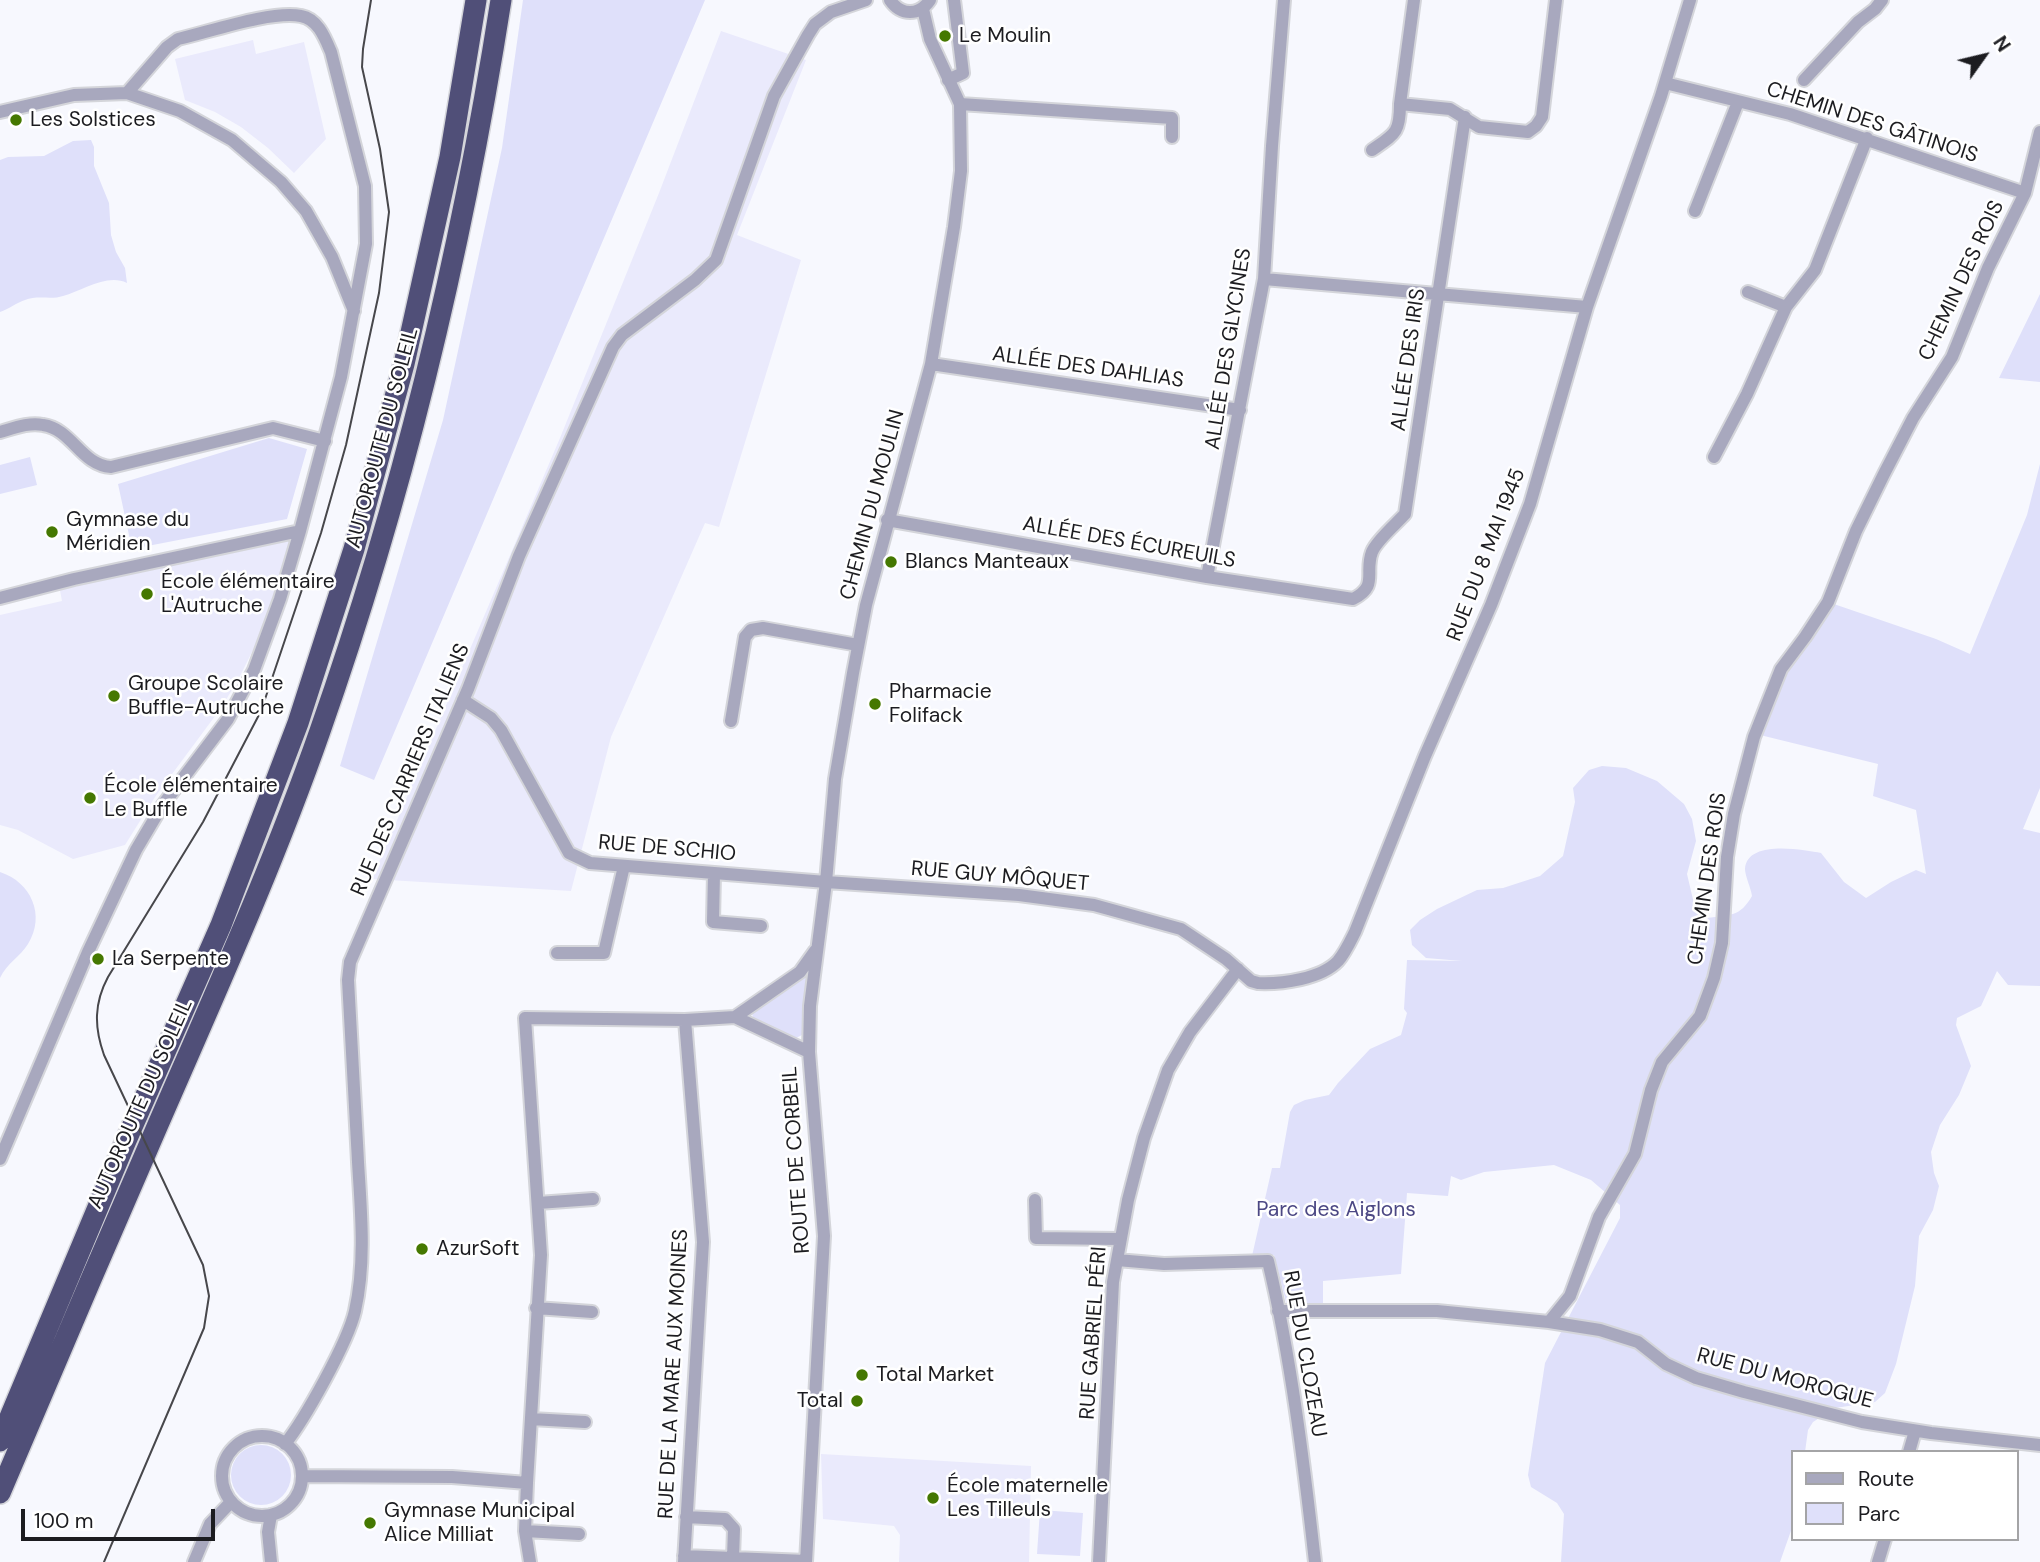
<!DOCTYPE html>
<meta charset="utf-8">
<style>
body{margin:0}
#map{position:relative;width:2040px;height:1562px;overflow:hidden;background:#f7f8fe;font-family:"DM Sans",sans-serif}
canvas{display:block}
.legend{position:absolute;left:1791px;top:1450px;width:228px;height:91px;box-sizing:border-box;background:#fff;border:2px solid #a4a4a6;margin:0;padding:9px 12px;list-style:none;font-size:21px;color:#1c1c20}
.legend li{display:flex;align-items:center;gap:14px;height:35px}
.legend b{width:35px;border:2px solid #a4a4a6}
.north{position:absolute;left:1949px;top:21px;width:70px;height:70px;-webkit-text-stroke:5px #fff;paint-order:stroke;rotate:56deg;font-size:19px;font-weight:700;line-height:28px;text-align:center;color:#1c1c20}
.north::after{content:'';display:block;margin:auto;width:24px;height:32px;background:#1c1c20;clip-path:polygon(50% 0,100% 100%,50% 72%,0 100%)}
.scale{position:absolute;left:21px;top:1509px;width:194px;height:32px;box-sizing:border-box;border:4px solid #1c1c20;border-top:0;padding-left:9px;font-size:21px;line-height:24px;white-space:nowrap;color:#1c1c20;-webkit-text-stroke:5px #fff;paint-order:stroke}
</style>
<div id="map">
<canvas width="2040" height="1562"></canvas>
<ul class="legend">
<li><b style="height:9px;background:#a8a8be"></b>Route</li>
<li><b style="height:19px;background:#dfe0fa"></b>Parc</li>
</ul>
<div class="north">N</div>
<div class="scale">100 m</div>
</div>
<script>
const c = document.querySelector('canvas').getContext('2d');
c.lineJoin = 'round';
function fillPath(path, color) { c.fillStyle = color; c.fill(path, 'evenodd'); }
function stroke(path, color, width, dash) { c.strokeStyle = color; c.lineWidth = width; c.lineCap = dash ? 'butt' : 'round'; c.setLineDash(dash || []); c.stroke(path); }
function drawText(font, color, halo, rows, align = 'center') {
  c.font = font + ' "DM Sans",sans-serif'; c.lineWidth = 5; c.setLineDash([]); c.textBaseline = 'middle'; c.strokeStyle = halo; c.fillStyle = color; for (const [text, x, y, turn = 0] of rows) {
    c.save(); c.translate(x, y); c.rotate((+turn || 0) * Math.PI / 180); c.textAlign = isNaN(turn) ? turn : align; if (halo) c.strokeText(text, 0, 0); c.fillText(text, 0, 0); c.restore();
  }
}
fillPath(new Path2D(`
 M721,31l85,29 -69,175 64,25 -82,267 -14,-4 -94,214 -40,154 -199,-12 188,-441 99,-245z
 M253,40l3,14 48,-12 22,97 -32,34 -26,-25 -27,-21 -26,-15 -30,-12 -10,-41z
 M295,537l-31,91 -26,52 -17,28 -66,89 -30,48 -52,14 -55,-29 -18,-5v-210l62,-14 -2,-11 91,-23z
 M821,1454l210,12 -2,96h-130l1,-27 -6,-9 -71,-7z`), '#eaeafc');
fillPath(new Path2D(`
 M523,0h182l-331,780 -34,-14 103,-346 59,-272z
 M91,140l3,7v19l15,37 2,32 5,17 9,16 2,15c-20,-10 -45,8 -64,13 -11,4 -26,-1 -38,4 -9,3 -16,9 -25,12v-152l8,-3 36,-1 29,-15z
 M2040,294v88l-41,-4z
 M269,438l38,11 -20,70 -155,30 -14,-65z
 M30,457l7,28 -37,9v-29z
 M2040,464v324l-17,41 17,4v153l-32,-1 -11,-14 -16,35 -24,12 -1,7 15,41 -12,29 -19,30 -9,27 3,21 5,13 -6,24 -14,26 -4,50 -19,78 -11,29 -10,9 -40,6 -22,14 -5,8 -3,22h-12v73l-13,37h-219l3,-48 -7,-11 -26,-16 -3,-12 17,-112 75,-145v-13l-29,-25 -37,-15 -70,7 -23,8 -10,-4 -3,20 -41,-3 -6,81 -78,7v23l-36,2 -13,-51 -22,1 20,-88h8l10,-56 4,-7 11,-5 24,-5 9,-12 32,-34 31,-14 6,-22 -3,-4 3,-49 55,1 -36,-3 -14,-13 -2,-15 10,-10 17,-11 40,-19 26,-2 37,-12 23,-20 12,-54 -2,-14 16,-18 13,-4 24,2 31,13 27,23 8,15 4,22 -9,33 8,34 12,10c23,-3 33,-1 45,-22 -1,-8 -7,-20 -7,-27 2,-30 59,-19 76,-16l23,29 22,16 25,-16 25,-12 10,4 -10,-64 -43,-14 5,-32 -122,-30 25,-65 47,-67 108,37 34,15 57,-139z
 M0,872c31,10 46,43 28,72 -8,13 -21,19 -28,34z
 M803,975l4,2 -5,58 -6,3 -43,-19 -1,-7z
 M231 1475a30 30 0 1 1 60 0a30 30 0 1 1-60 0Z
 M1040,1510l43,3 -3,43 -43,-2z`), '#dfe0fa');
const minor = new Path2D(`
 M890,0c11,16 29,16 40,0
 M1414,0l-14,104 50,5 29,18 49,5 8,-6 6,-9 14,-117
 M948,80l15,-7 -9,-73
 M1804,80l54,-58 17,-13 7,-9
 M1665,83l125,31 235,79
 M960,104l212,14v19
 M0,112l74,-17 53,-2 53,18 52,29 49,42 25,29 26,46 22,54
 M1372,150c23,-16 28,-17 28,-46
 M1695,211l43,-109
 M1264,279l323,28
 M1748,292l38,15 29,-37 52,-132
 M931,364l309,46
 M0,432c14,-4 29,-10 43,-7 29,4 38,40 68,42l162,-39 52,13
 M1714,457l33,-63 39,-87
 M887,520l320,57 146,22c26,-13 11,-26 19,-47 4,-11 25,-29 33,-38l60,-397
 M1207,577l57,-298 8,-133 12,-146
 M0,598l74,-19 226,-48
 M463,700l28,18 10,12 68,123 21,10 236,19 193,13 75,10 87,24 45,30 25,22 7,2c24,1 63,-4 80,-22 7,-8 12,-19 17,-29l70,-176 66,-151 39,-101 57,-197 74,-211 29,-96
 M731,721l14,-84 6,-7 12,-2 95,17
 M714,873l-1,49 48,4
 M557,953h47l20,-87
 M735,1017l74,35
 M0,1159l88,-207 48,-102 26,-44 66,-87 26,-49 26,-71 20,-68 41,-154 25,-133 -1,-58 -34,-134c-6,-14 -13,-33 -30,-36 -29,-6 -92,16 -123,23l-11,8 -40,46
 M1035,1200l1,38 84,1
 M538,1203l55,-4
 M1117,1260l47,4 104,-3c23,96 36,203 47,301
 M536,1308l56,4
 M1278,1311h159l112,11 51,8 38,12 28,22 30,14 48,14 118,30 69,11 109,12
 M1549,1322l21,-26 29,-79 36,-63 16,-64 11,-28 38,-46 14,-38 8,-35 5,-86 7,-43 20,-77 27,-68 24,-32 23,-35 28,-71 28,-57 29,-56 39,-61 36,-89 37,-75 15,-61
 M531,1419l54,3
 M222 1476a40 40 0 1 1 80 0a40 40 0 1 1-80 0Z
 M285,1444c20,-25 63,-102 70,-133 11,-49 6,-100 3,-149 -3,-61 -7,-122 -10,-182l2,-18 118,-273 51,-133 94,-209 9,-12 73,-55 21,-20 58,-164 34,-61 7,-11 16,-12 35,-12
 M1909,1452l6,-21
 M302,1476l150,1 75,6
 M271,1515l-3,17 3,30
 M686,1517l39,2 9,10 -1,29
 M525,1531l54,3
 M684,1556l122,5
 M194,1562l16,-38 21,-22
 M530,1562l-5,-31 2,-48 14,-228 -16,-237 160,2 50,-3 65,-45 15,-21
 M684,1562l19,-320 -18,-222
 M806,1562l18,-326 -15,-184 1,-46 16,-124 9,-103 18,-106 13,-68 65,-241 23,-137 7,-56 -1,-67 -30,-65 -7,-30
 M1099,1562l14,-280 15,-82 16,-62 24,-68 22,-38 48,-63
 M1878,1562l7,-23`);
const motorway = new Path2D(`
 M0,1441l125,-298 96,-218 77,-202 56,-174 50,-185 46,-207 26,-157
 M0,1493c49,-115 97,-229 147,-343 60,-139 123,-276 173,-419 84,-238 142,-482 181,-731`);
stroke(minor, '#d4d5da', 16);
stroke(motorway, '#d4d5da', 24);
stroke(minor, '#a8a8be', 12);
stroke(motorway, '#504f78', 21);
stroke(new Path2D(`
 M104,1562l100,-234 5,-32 -6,-31 -99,-210c-10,-28 -10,-52 4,-78l95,-155 58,-111 60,-178 25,-88 33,-152 10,-81 -9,-63 -18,-82 1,-18 8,-49`), '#47474b', 2);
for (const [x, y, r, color] of [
 [945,36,7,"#457801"],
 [16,120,7,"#457801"],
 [52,532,7,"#457801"],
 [891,562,7,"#457801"],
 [147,594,7,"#457801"],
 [114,696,7,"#457801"],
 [875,704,7,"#457801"],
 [90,798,7,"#457801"],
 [98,959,7,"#457801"],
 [422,1249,7,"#457801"],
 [862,1375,7,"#457801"],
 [857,1401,7,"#457801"],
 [933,1498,7,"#457801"],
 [370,1523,7,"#457801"]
]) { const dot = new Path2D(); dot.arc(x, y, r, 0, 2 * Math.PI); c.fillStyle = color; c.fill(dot); stroke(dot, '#fff', 2.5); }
drawText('21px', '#1c1c20', '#fff', [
 ["Le Moulin",959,36],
 ["Les Solstices",30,120],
 ["Gymnase du",66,520],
 ["Méridien",66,544],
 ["Blancs Manteaux",905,562],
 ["École élémentaire",161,582],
 ["L'Autruche",161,606],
 ["Groupe Scolaire",128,684],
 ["Buffle-Autruche",128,708],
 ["Pharmacie",889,692],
 ["Folifack",889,716],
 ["École élémentaire",104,786],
 ["Le Buffle",104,810],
 ["La Serpente",112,959],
 ["AzurSoft",436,1249],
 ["Total Market",876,1375],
 ["Total",843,1401,"right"],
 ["École maternelle",947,1486],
 ["Les Tilleuls",947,1510],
 ["Gymnase Municipal",384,1511],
 ["Alice Milliat",384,1535]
], 'left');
drawText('21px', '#1c1c20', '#fff', [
 ["CHEMIN DES GÂTINOIS",1872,123,18],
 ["CHEMIN DES ROIS",1962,281,-65],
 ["ALLÉE DES GLYCINES",1229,349,-81],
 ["ALLÉE DES IRIS",1409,360,-82],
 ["ALLÉE DES DAHLIAS",1088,368,8],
 ["AUTOROUTE DU SOLEIL",383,438,-75],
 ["CHEMIN DU MOULIN",873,505,-75],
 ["ALLÉE DES ÉCUREUILS",1129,543,10],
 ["RUE DU 8 MAI 1945",1487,555,-69],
 ["RUE DES CARRIERS ITALIENS",411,770,-67],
 ["RUE DE SCHIO",667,849,5],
 ["RUE GUY MÔQUET",1000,877,5],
 ["CHEMIN DES ROIS",1708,879,-82],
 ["AUTOROUTE DU SOLEIL",141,1104,-66],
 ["ROUTE DE CORBEIL",797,1160,-94],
 ["RUE GABRIEL PÉRI",1094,1333,-86],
 ["RUE DU CLOZEAU",1304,1354,80],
 ["RUE DE LA MARE AUX MOINES",674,1374,-87],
 ["RUE DU MOROGUE",1785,1379,15]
]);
drawText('21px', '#4c4884', '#fff', [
 ["Parc des Aiglons",1336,1210]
]);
</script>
